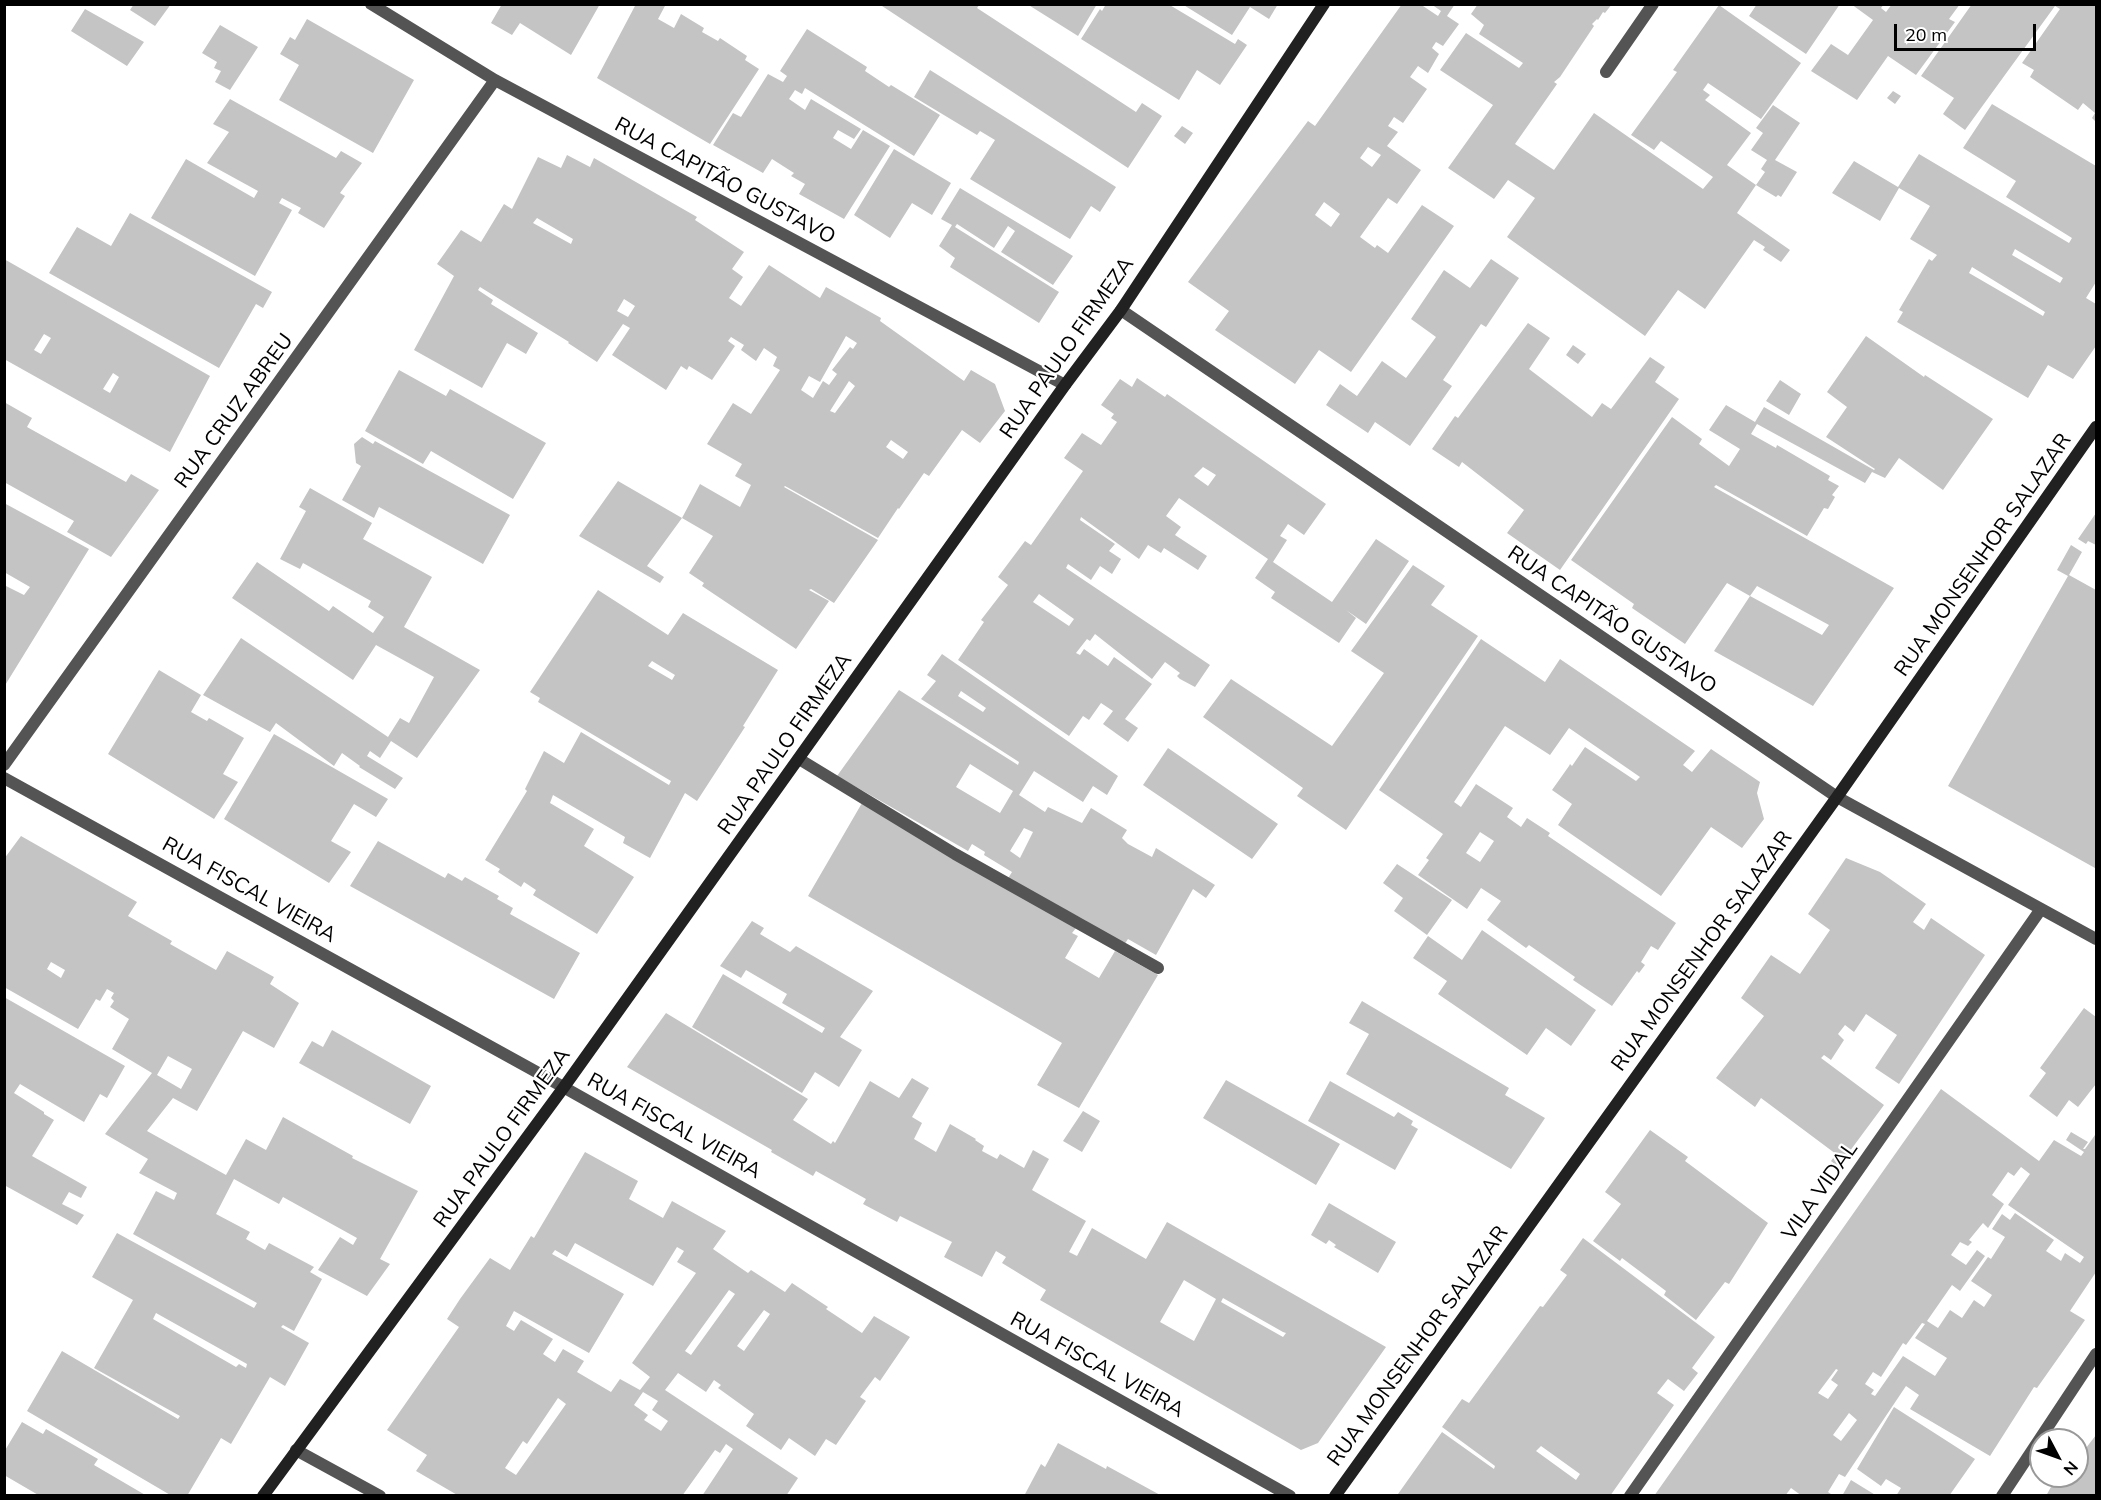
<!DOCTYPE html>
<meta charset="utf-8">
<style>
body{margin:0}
#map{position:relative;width:2101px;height:1500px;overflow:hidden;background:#fff;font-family:Mulish,sans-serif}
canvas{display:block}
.frame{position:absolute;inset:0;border:6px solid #000;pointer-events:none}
.north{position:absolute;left:2029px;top:1428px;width:60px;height:60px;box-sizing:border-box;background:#fff;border:2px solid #999;border-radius:50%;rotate:131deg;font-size:16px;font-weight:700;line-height:24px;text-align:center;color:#000}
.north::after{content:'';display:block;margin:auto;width:21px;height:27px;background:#000;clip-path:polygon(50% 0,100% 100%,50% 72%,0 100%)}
.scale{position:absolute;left:1894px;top:24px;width:142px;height:27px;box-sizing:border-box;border:3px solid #000;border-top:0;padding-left:8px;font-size:18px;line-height:21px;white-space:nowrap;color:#000;-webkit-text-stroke:4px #fff;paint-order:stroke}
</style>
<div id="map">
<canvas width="2101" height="1500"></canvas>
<div class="frame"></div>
<div class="north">N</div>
<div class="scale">20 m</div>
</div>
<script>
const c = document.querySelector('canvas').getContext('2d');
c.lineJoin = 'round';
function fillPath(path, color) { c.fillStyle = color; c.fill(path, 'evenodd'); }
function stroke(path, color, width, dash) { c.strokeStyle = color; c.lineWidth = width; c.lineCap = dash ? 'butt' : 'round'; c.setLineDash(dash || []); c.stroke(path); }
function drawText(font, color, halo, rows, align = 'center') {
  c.font = font + ' Mulish,sans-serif'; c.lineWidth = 4.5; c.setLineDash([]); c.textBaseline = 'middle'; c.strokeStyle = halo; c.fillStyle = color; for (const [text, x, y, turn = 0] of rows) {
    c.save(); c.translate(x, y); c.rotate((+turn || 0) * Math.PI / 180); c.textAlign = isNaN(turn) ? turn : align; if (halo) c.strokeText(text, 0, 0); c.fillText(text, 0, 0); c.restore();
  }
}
fillPath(new Path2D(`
 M134,4h37l-16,22 -25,-16z
 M502,4h98l-29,51 -51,-32 -8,12 -21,-12z
 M636,4h30l-8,15 16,9 7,-14 23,14 -2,4 16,9 2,-3 27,18 -2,4 14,9 -49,75 -113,-66z
 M879,4h101l-3,4 159,104 6,-9 20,13 -34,52z
 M1027,4h70l-19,32z
 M1106,4h62l67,40 3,-5 9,6 -27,40 -23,-15 -18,30 -98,-61 19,-30 2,2z
 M1182,4h96l-9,15 -19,-12 -18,28z
 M1402,4h18l18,12 3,-5 -10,-7h24l-8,12 12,8 -16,22 -7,-4 -4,6 7,6 -11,19 -10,-7 -8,11 17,12 -24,34 -9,-6 -6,9 10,6 -11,14 34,24 -24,34 -9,-6 -28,39 15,11 2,-3 11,8 34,-48 32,21 -103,146 -32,-22 -24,34 -80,-54 14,-19 -41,-29 120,-161 7,5zM1368,147l13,8 -9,12 -12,-9zM1324,202l16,12 -9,13 -16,-12z
 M1478,4h134l-7,9 -2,-1 -5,8 -1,-1 -5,5 2,2 -34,51 -6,5 3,2 -42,60 39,26 40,-57 109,76 10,-12 -52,-36 -7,9 -23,-15 46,-63 -4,-2 46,-65 82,58 -40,56 -53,-36 -5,7 7,5 -5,5 46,33 -24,32 29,20 9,-13 -4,-3 6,-9 -16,-10 12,-17 -7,-5 17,-23 27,18 -25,37 22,12 -16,25 -3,-2 -2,2 -20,-12 -19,28 53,37 -9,12 -18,-12 2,-3 -11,-7 -49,69 -27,-19 -33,46 -138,-99 28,-39 -27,-18 -14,19 -46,-31 45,-63 -53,-35 26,-37 53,35 4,-5 -44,-29 5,-9 -13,-11z
 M1757,4h83l-34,50 -57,-38z
 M1851,4h33l-3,4 5,4 6,-8h68l-11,15 6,3 -39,53 -28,-19 -31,44 -46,-29 20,-27 17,11 25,-35z
 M1972,4h124v118l-4,-4 3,-5 -12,-10 -5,7 -48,-33 4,-7 -12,-7 38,-54 -5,-3 -90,124 -22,-16 11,-16 -33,-22z
 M85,9l59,33 -17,24 -56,-35z
 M307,19l107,61 -41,73 -94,-53 20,-35 -19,-11 10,-17 5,3z
 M220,25l38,22 -28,43 -15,-8 6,-11 -7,-3 3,-6 -15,-9z
 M807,29l60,38 -2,4 24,16 2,-2 49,30 -26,41 -109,-68 -3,6 -7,-4 -6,9 16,11 6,-11 50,30 -7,10 -16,-9 -5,8 18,11 12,-19 27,16 -46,73 -45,-25 6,-10 -14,-8 3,-3 -22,-14 -9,14 -50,-28 20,-32 8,4 27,-43 15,8 4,-6 -7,-5z
 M930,70l186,117 -16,25 -9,-6 -21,33 -100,-60 25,-39 -15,-9 -3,4 -63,-38z
 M1893,91l8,5 -6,8 -8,-6z
 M230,99l106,59 5,-7 21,12 -22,30 5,3 -21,32 -26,-15 3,-5 -19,-10 -3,5 13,7 -37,66 -104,-58 35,-59 68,39 4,-7 -51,-28 22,-31 -16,-8z
 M1992,104l104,62v116l-10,16 10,6v42l-23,33 -25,-14 -20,33 -131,-76 6,-10 -4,-2 30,-51 3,2 5,-6 -27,-16 20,-33 -31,-18 -19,33 -48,-28 22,-32 44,26 21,-33 150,89 3,-5 -66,-41 10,-16 -53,-33zM2015,249l48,29 -3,5 -48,-28zM1972,267l73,45 -2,4 -74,-43z
 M1182,126l11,7 -8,11 -11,-8z
 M894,149l57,34 -19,32 -20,-12 -22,35 -36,-23z
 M567,155l23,12 4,-9 103,59 -2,3 49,32 -12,17 11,8 -14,21 12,8 28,-41 51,33 6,-11 55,31 -1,3 84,60 7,-11 24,14 10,27 -25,32 -18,-13 -33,46 -5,-3 -25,36 -1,-1 -20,30 -93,-52 -1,1 94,53 -44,63 -23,-14 -2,1 20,11 -33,48 -94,-63 2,-3 -15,-10 24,-37 -31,-18 18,-34 40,23 11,-22 -16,-9 7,-12 -35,-20 26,-41 18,11 29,-44 -7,-4 4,-9 -13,-9 -8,13 -15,-11 3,-5 -13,-8 -3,4 7,5 -23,34 -23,-14 -2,4 -6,-4 -15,24 -54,-35 18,-27 -7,-4 -26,38 -29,-19 1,-1 -89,-55 -2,3 15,10 -2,4 47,29 -12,21 -19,-11 -25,45 -68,-38 40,-74 -17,-12 24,-34 20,12 23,-38 8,5 26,-52 23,11zM537,218l36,21 -2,5 -38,-21zM624,299l11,7 -7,11 -11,-6zM846,336l11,7 -4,6 -3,-2 -18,23 5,4 -8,11 -6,-4 -10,17 -12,-8 8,-14 11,6zM849,381l6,5 -20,27 -5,-2zM891,440l17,12 -5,7 -17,-12z
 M960,188l113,68 -20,29 -52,-33 14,-21 -7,-5 -14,22 -37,-24 -2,3 104,65 -20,31 -89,-56 5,-9 -16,-12 13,-21 -11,-6z
 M130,213l142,79 -9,16 -7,-4 -37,64 -170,-95 28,-46 34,19z
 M4,259l206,117 -40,76 -166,-93zM44,334l7,4 -10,16 -7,-4zM113,373l6,4 -9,16 -7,-4z
 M1491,259l28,19 -33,49 -5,-3 -38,56 9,6 -42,60 -35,-24 -7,11 -42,-28 14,-21 17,12 25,-35 24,17 30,-41 -25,-18 33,-49 26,18z
 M1528,323l22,15 -21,31 63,48 10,-14 9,6 39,-52 15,10 -10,15 24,17 -119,171 -53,-37 17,-23 -62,-48 -3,5 -27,-18 23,-33 3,2z
 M1866,336l58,41 1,-2 68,44 -50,71 -44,-32 -14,20 -13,-6 -7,11 -108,-59 -6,10 25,14 1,-3 53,31 -2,4 11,6 -7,9 3,2 -7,12 -4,-1 -17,28 -91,-51 -2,2 180,101 -81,118 -99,-55 36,-55 72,39 7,-10 -72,-39 -7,10 -23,-13 -42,61 -53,-36 2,-4 -63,-44 101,-143 30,22 -3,5 30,22 11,-17 -31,-19 17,-25 29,17 9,-15 110,63 1,-1 -49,-32 21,-30 -20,-15z
 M1573,345l13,9 -8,10 -12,-9z
 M399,370l47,26 4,-7 96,54 -33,56 -82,-48 -8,13 -58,-33z
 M1137,378l28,19 2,-3 159,110 -22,31 -16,-11 -8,12 7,4 -14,22 59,40 44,-63 33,22 -43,63 -20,-14 10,8 -17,25 -68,-45 4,-6 -20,-14 13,-19 -89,-61 -13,18 15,11 -6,8 32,21 -9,14 -34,-22 -3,5 -13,-8 -9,14 -58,-42 -1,3 35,24 -6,7 12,8 -9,15 -12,-8 -9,14 -23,-16 -2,4 144,97 -15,22 -15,-8 -3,-3 3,-3 -15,-11 -13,17 -57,-45 -5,7 -3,-2 -11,14 4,2 4,-6 24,17 6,-9 38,27 -27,35 13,9 -10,14 -25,-18 10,-13 -12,-8 -12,17 -6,-4 -14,20 -111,-76 26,-38 -3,-2 27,-35 -10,-8 27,-36 6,4 52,-74 -19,-13 18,-25 19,12 16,-23 -6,-4 3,-4 -13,-9 19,-26 12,8zM1203,467l13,8 -8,11 -14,-10zM1039,594l35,25 -5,7 -36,-24z
 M1780,380l21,14 -12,21 -23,-14z
 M4,402l28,16 -5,9 99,55 5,-8 28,16 -48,67 -44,-25 7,-11 -70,-39z
 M362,437l11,7 2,-3 135,74 -27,49 -104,-57 -5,11 -32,-18 19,-34 -5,-3 -2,-19z
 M618,481l64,37 -35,48 17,11 -4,6 -81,-47z
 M310,488l62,35 -9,16 69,38 -28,50 76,43 -63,88 -26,-17 -11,17 -10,-7 -3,5 36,22 -8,11 -36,-22 1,-1 -18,-13 -8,13 -58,-43 -6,9 -67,-37 38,-57 147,99 12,-19 9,5 25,-46 -58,-32 -23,35 -121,-82 25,-36 72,49 4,-5 40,27 11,-16 -16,-10 3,-6 -68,-38 -3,6 -20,-10 26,-48 -7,-4z
 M4,503l85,46 -85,138v-102l20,10 6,-8 -26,-15z
 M2096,513v32l-8,-4 -2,3 -8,-5z
 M2071,545l11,7 -13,23 27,15 -1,278 -147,-82 120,-210 -11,-6z
 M1413,565l32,21 -14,19 47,31 -132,194 -49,-34 6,-8 -100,-71 28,-38 101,67 52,-73 -33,-22z
 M598,590l70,45 15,-22 95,57 -35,56 2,1 -48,74 -12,-8 -35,65 -27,-15 2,-6 -72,-42 -3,8 44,26 -10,17 50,31 -37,57 -64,-39 3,-5 -12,-8 -3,5 -23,-15 2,-3 -15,-9 42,-69 -2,-2 19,-38 20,12 17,-31 88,53 2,-4 -133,-79 2,-4 -10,-6zM652,661l23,14 -3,5 -24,-14z
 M1481,639l64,43 15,-23 135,92 -12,14 9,7 19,-23 49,33 -3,11 7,26 -22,29 -31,-21 -50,69 -103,-71 14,-21 -20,-14 17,-24 1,-2 2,2 13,-19 51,34 4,-4 -71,-49 -19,27 -45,-29 -51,76 7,5 15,-23 37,24 -6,9 14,10 6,-9 23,15 -2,3 128,87 -18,27 -7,-4 -10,16 4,3 -6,8 -2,-2 -25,35 -39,-26 2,-3 -46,-32 -3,3 -39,-28 14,-19 -20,-13 -14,21 -49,-34 11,-15 -3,-2 17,-24 -64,-44zM1480,832l14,9 -14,21 -14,-9z
 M942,654l176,122 -11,19 -14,-9 -10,16 -49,-31 -15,24 26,17 3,-5 34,16 9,-15 36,22 -5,8 6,6 24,13 4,-9 59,37 -9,13 -13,-9 -37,66 -28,-16 -4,6 -41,-26 -76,-39 5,-8 -28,-17 1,-3 -13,-8 -4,7 -131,-75 62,-86 119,75 1,-3 -98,-63 15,-18 -9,-6zM961,691l25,17 -3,4 -25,-16zM970,764l43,27 -13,22 -44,-26zM1024,828l9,4 -13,26 -10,-7z
 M159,670l42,25 -10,17 16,9 2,-3 35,20 -21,36 15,8 -24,37 -106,-65z
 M274,734l114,65 -12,18 -22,-13 -23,37 20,11 -22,31 -105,-64z
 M1168,748l110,76 -26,35 -109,-74z
 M862,803l214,125 -4,5 6,3 -13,22 34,20 16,-27 43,24 -79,133 -42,-23 25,-42 -254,-147z
 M21,836l116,66 -9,14 44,25 -2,3 46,26 11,-19 47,26 -4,7 29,19 -25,45 -31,-17 -46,80 -24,-13 -26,33 79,44 20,-36 20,11 17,-33 70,39 -1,2 66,33 -38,68 10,5 -23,32 -49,-26 22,-33 13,8 4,-7 -74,-41 -4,7 -45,-25 -18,35 34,18 -4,7 19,11 4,-7 45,24 -4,5 12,7 -28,52 -11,-6 -2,2 28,16 -24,43 -15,-9 -39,67 -10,-6 -34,58h-15l-145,-85 35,-60 116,68 2,-3 -86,-48 39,-68 -41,-23 25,-44 137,75 3,-5 -124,-69 23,-43 18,9 3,-7 -38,-20 9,-14 -43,-25 47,-61 -40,-24 17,-30 -19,-12 4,-6 -3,-3 3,-5 -7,-4 -7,12 -4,-2 -18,30 -74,-42v-128zM51,962l14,8 -4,8 -14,-9zM168,1056l24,13 -11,20 -24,-14zM156,1313l91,51 -1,4 -7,-4 -3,3 -83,-48z
 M378,841l67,37 3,-5 14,8 3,-4 34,19 -2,3 16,9 -3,6 70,39 -26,46 -204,-113z
 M1846,858l34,14 46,32 -13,18 11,8 7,-12 54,37 -86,129 -24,-16 22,-33 -31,-21 -12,18 -9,-7 -7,9 6,6 -13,20 -7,-5 -3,3 63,47 -46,62 -7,-6 5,-7 -75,-56 -6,9 -39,-29 48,-62 -23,-18 30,-43 29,19 30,-44 -22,-16z
 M1397,864l55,36 -25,35 -33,-24 9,-13 -20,-15z
 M752,921l12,7 -4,6 30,18 6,-6 77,45 -33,46 22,13 -23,37 -24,-15 -13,21 -110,-66 31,-53 99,59 3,-5 -43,-25 5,-9 -41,-24 -5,8 -21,-12z
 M1482,930l114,80 -25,36 -25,-18 -19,27 -89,-61 9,-13 -34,-23 15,-22 34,24z
 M4,997l121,69 -18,32 -7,-4 -16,28 -64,-38 -6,9 30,19v2l10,6 -22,36 55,31 -6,11 -12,-6 -7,12 22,11 -7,10 -73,-40z
 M1362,1001l147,87 -4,7 40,23 -34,51 -165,-95 23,-40 -20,-11z
 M2084,1008l12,9v67l-18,23 -9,-7 -12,17 -28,-21 17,-23 -6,-5z
 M666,1013l142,86 -15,21 38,24 2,-3 2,2 35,-62 29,17 13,-20 17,10 -17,29 10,6 -8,16 22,13 14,-28 26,15 -1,1 9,6 -2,5 15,8 3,-5 24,14 9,-18 16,9 -17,31 54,31 -17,31 8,4 15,-28 54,31 21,-37 219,125 -68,96 -17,7 -261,-150 6,-10 -44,-27 4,-6 -10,-6 -14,26 -38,-20 8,-15 -52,-26 -3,6 -34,-18 3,-5 -50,-28 -3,5 -42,-24 1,-2 -145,-83zM1184,1280l32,19 -22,42 -34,-19zM1223,1298l60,34 3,1 -3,4 -62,-35z
 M332,1030l99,56 -21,38 -111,-61 13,-22 11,6z
 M1226,1080l114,64 -24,41 -113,-67z
 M1330,1081l64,36 4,-5 15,9 -2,4 7,4 -23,41 -87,-49z
 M1941,1089l98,72 15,-21 27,16 3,-4 -18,-12 5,-8 17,10 -5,7h2l10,-14 1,1v136l-26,39 15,9 -48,68 -3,-1 -44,69 -80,-47 9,-14 -13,-9 -61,91 -6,-3 -11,18 6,4h-32l-11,-8 -6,8h-131zM2021,1167l9,7 -22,31 76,52 -4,6 -15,-10 -4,8 -15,-10 8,-11 -39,-27 -5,7 -8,-6 -10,15 13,8 -14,22 -3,-2 -17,24 21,14 -8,12 -10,-7 -12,18 -12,-8 -12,18 -11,-7 25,-36 8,6 25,-35 -8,-6 -11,15 -15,-10 9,-13 8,4 4,-4 -3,-2 14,-17 5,5 16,-24 -12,-9 16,-23 6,4zM1922,1323l3,1 -10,14 32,20 -12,18 -32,-20 -28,40 -4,-2 3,-4 -9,-6 8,-12 8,5 22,-34 3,2zM1836,1369l2,1 -7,10 7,5 -10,14 -10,-6zM1849,1413l8,7 -16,21 -8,-6z
 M1083,1111l17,10 -18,31 -19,-11z
 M1650,1130l38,27 -3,4 83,62 -39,61 -4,-2 -29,38 -32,-25 2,-4 -44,-33 -2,3 -27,-20 28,-37 -16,-12z
 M585,1152l53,29 -9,18 34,19 9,-17 54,30 -13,18 35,24 3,-3 34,22 7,-9 36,24 -2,2 36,24 12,-17 36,21 -30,44 -5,-4 -15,20 6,4 -30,44 -10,-6 -11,17 -26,-18 -8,12 -35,-24 8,-12 -36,-26 3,-3 -7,-5 -8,12 -28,-19 -13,17 133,88 -12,18h-84l31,-47 -7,-5 -6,9 -5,-3 -33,46h-223l-43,-25 11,-16 -40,-25 72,-103 -12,-8 13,-20 30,-41 20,12 21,-34 3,2zM575,1243l78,43 24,-39 7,4 -7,11 19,11 -64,90 18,14 -10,13 -20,-11 -9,13 -34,-20 7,-11 -21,-12 -8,13 -12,-8 10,-15 -32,-19 -7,11 -8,-5 8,-15 75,42 35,-59 -72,-40 3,-4 12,7zM729,1290l6,4 -44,61 -6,-4zM764,1310l6,4 -26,37 -7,-5zM643,1392l15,9 -6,9 16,11 -7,10 -17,-11 4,-5 -14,-10zM558,1398l8,6 -50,71 -11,-7 18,-27 4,3z
 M1329,1203l67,39 -18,31 -44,-26 2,-2 -7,-5 -3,4 -15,-9z
 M1583,1238l132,99 -23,31 6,5 -14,18 -16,-12 -11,14 17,12 -64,91 -212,-2 44,-62 52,37 1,-3 -53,-39 20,-28 7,4 71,-97 3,1 24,-32 -7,-5zM1541,1446l39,28 -4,6 -40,-29z
 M1894,1407l81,52 -26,37h-53l5,-8 -15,-9 -5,7 -24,-17z
 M22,1422l21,12 3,-5 52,30 -4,6 53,31h-107l-36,-21v-23z
 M2096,1435v61h-50l11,-20h20v-7l4,-10 5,-11z
 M1058,1443l48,26 1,-3 55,30h-138l17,-32 4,3z
 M1851,1480l26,16h-35z`), '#c4c4c4');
stroke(new Path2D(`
 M799,759l156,95 203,114`), '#545454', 12);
stroke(new Path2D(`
 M371,4l124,76 570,305
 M1606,72l47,-68
 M1121,310l716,487 259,142
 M4,765l491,-685
 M4,778l529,292 757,426
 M296,1450l84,46
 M1630,1496l411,-587
 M2002,1496l94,-142`), '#545454', 12);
stroke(new Path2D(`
 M263,1496l301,-409 501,-702 56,-75 203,-306
 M1335,1496l502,-699 259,-370`), '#212121', 12);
drawText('21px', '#000', '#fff', [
 ["RUA CAPITÃO GUSTAVO",725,181,28],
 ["RUA PAULO FIRMEZA",1067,348,-55],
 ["RUA CRUZ ABREU",234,411,-54],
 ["RUA MONSENHOR SALAZAR",1983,555,-55],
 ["RUA CAPITÃO GUSTAVO",1612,620,34],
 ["RUA PAULO FIRMEZA",785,744,-55],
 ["RUA FISCAL VIEIRA",249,890,29],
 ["RUA MONSENHOR SALAZAR",1702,951,-54],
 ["RUA FISCAL VIEIRA",674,1126,29],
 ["RUA PAULO FIRMEZA",502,1138,-54],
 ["VILA VIDAL",1820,1191,-55],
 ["RUA MONSENHOR SALAZAR",1418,1346,-54],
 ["RUA FISCAL VIEIRA",1097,1365,29]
]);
</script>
